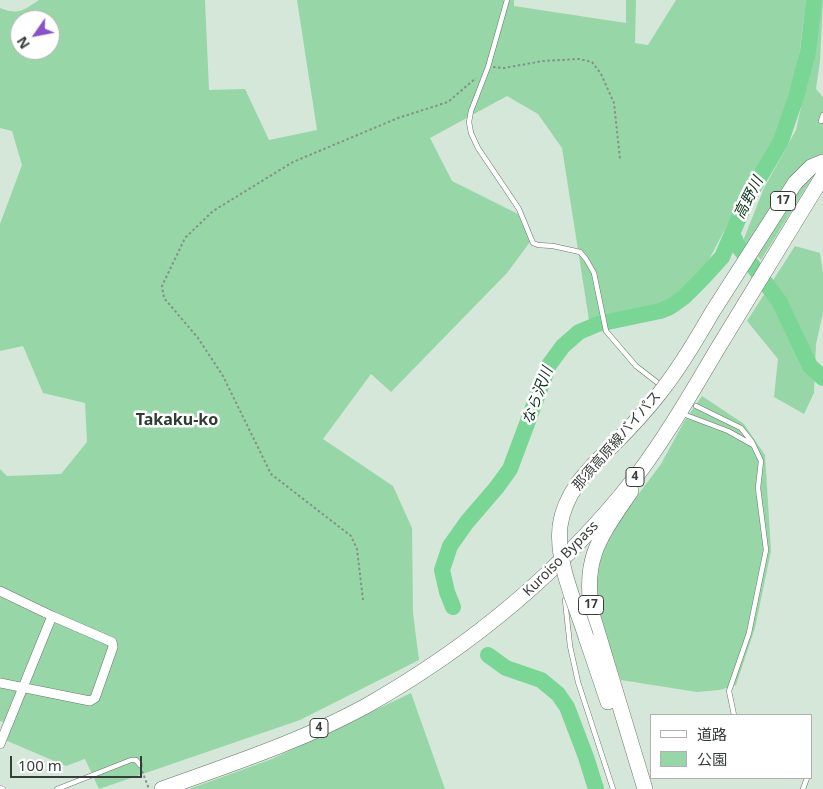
<!DOCTYPE html>
<meta charset="utf-8">
<style>
body{margin:0}
#map{position:relative;width:823px;height:789px;overflow:hidden;background:#d5e7d8;font-family:"Noto Sans","Noto Sans JP",sans-serif}
canvas{display:block}
.legend{position:absolute;left:650px;top:714px;width:162px;height:65px;box-sizing:border-box;background:#fff;border:1px solid #afb2b0;margin:0;padding:6px 9px;list-style:none;font-size:15px;color:#373e39}
.legend li{display:flex;align-items:center;gap:10px;height:25px}
.legend b{width:25px;border:1px solid #afb2b0}
.north{position:absolute;left:10px;top:10px;width:50px;height:50px;box-sizing:border-box;background:#fff;border:1px solid #afb2b0;border-radius:50%;rotate:237deg;font-size:14px;font-weight:700;line-height:20px;text-align:center;color:#373e39}
.north::after{content:'';display:block;margin:auto;width:18px;height:22px;background:#8952c9;clip-path:polygon(50% 0,100% 100%,50% 72%,0 100%)}
.scale{position:absolute;left:10px;top:756px;width:132px;height:22px;box-sizing:border-box;border:2px solid #373e39;border-top:0;padding-left:6px;font-size:15px;line-height:18px;white-space:nowrap;color:#373e39;-webkit-text-stroke:4px #fff;paint-order:stroke}
</style>
<div id="map">
<canvas width="823" height="789"></canvas>
<ul class="legend">
<li><b style="height:6px;background:#fff"></b>道路</li>
<li><b style="height:14px;background:#97d7a7"></b>公園</li>
</ul>
<div class="north">N</div>
<div class="scale">100 m</div>
</div>
<script>
const c = document.querySelector('canvas').getContext('2d');
c.lineJoin = 'round';
function fillPath(path, color) { c.fillStyle = color; c.fill(path, 'evenodd'); }
function stroke(path, color, width, dash) { c.strokeStyle = color; c.lineWidth = width; c.lineCap = dash ? 'butt' : 'round'; c.setLineDash(dash || []); c.stroke(path); }
function drawText(font, color, halo, rows, align = 'center') {
  c.font = font + ' "Noto Sans","Noto Sans JP",sans-serif'; c.lineWidth = 5; c.setLineDash([]); c.textBaseline = 'middle'; c.strokeStyle = halo; c.fillStyle = color; for (const [text, x, y, turn = 0] of rows) {
    c.save(); c.translate(x, y); c.rotate((+turn || 0) * Math.PI / 180); c.textAlign = isNaN(turn) ? turn : align; if (halo) c.strokeText(text, 0, 0); c.fillText(text, 0, 0); c.restore();
  }
}
fillPath(new Path2D(`
 M39,0h166l4,90 36,-1 24,51 48,-10 -20,-130h217v6l112,17v-23h10l-1,43 13,2 28,-45h130l-7,58 -21,74 -33,59 -42,80 -35,29 -29,11 -50,9 -27,-172 -24,-34 -31,-18 -77,42 22,43 66,33 12,28 -23,31 -116,119 -20,-18 -48,65 70,47 19,42 1,85 6,47 -119,60 -201,69 -14,-30 -19,7 -61,-26 7,-14 -12,-5v-252l7,7 54,-2 26,-32 -2,-39 -42,-10 -20,-47 -23,5v-127l22,-59 -10,-34 -12,-3v-120c18,7 23,3 39,-8zM20,20h30v30h-30z
 M820,0h3l-3,61 -4,28 7,8v63l-62,100 -18,-19 21,-53 32,-58 14,-64 4,-45z
 M795,246l25,7 3,20v40l-7,31 -2,49 -10,21 -30,-17 4,-38 -31,-38z
 M702,396l42,28 21,31 6,96 -16,77 -19,57 -16,5 -23,2 -76,-12 -20,-53 -6,-28 1,-34 18,-38 47,-63 24,-44z
 M411,693l34,96h-256l83,-30z`), '#97d7a7');
stroke(new Path2D(`
 M732,233l6,13 41,55 31,65 13,12
 M453,607l-6,-15 -5,-22 8,-24 17,-24 30,-35 13,-18 39,-104 14,-19 16,-14 19,-8 62,-13 10,-4 14,-10 18,-18 20,-22 25,-58 34,-58 15,-44 12,-45 6,-52
 M488,655l18,13 35,12 17,14 9,13 19,50 10,32`), '#7ad695', 16);
const service = new Path2D(`
 M507,0l-19,67 -17,44 -2,11 2,11 7,15 41,61 14,34 5,2 15,1 27,6 6,7 8,14 12,58 30,35 22,17
 M821,121l2,-6
 M696,406l45,22 11,14 9,19 -3,27 8,62 -17,83 -20,58 5,24
 M683,414l45,17 25,14
 M565,600l5,46 8,36 35,107
 M0,788l3,1
 M57,789l74,-29h5l4,5
 M803,789l4,-11`);
const minor = new Path2D(`
 M0,591l52,25 60,26 1,5 -18,51 -5,3 -90,-18
 M0,744l52,-128`);
const primary = new Path2D(`
 M713,311l82,-128 16,-16 12,-5
 M631,491c-31,46 -50,68 -38,126l52,172
 M586,637l22,65`);
const trunk = new Path2D(`
 M162,789c69,-25 140,-48 204,-83 104,-59 195,-134 269,-228 31,-41 57,-86 83,-130 35,-57 70,-114 105,-172`);
stroke(service, '#667669', 5.5);
stroke(minor, '#667669', 10);
stroke(primary, '#667669', 16);
stroke(trunk, '#667669', 16);
stroke(new Path2D(`
 M493,67l11,1 39,-7 36,-2 13,3 9,12 13,29 6,56
 M363,600l-6,-51 -6,-13 -80,-62 -48,-98 -25,-38 -34,-40 -2,-12 23,-48 28,-27 80,-49 105,-44 50,-16 28,-24
 M142,771l7,18`), '#859288', 2, [2.5, 2.5]);
stroke(service, '#fff', 4.5);
stroke(minor, '#fff', 9);
stroke(primary, '#fff', 15);
stroke(trunk, '#fff', 15);
const primaryBridge = new Path2D(`
 M586,637c-11,-35 -30,-74 -26,-111 5,-35 29,-57 53,-81 16,-16 32,-33 46,-51 20,-25 37,-54 54,-83`);
stroke(primaryBridge, '#667669', 16, []);
stroke(primaryBridge, '#fff', 15);
for (const [x, y, w] of [
 [783,201,25],
 [635,477,18],
 [591,605,25],
 [319,728,18]
]) { const box = new Path2D(); box.roundRect(x - w / 2, y - 9.5, w, 19, 4); c.fillStyle = '#fff'; c.fill(box); stroke(box, '#373e39', 1); }
drawText('bold 12px', '#373e39', null, [
 ["17",783,201],
 ["4",635,477],
 ["17",591,605],
 ["4",319,728]
]);
drawText('14px', '#373e39', '#fff', [
 ["那須高原線バイパス",617,441,-49],
 ["Kuroiso Bypass",561,559,-45]
]);
drawText('italic 15px', '#0d341b', '#fff', [
 ["高野川",749,198,-63],
 ["なら沢川",538,396,-69]
]);
drawText('bold 16px', '#2e3c31', '#fff', [
 ["Takaku-ko",177,420]
]);
</script>
